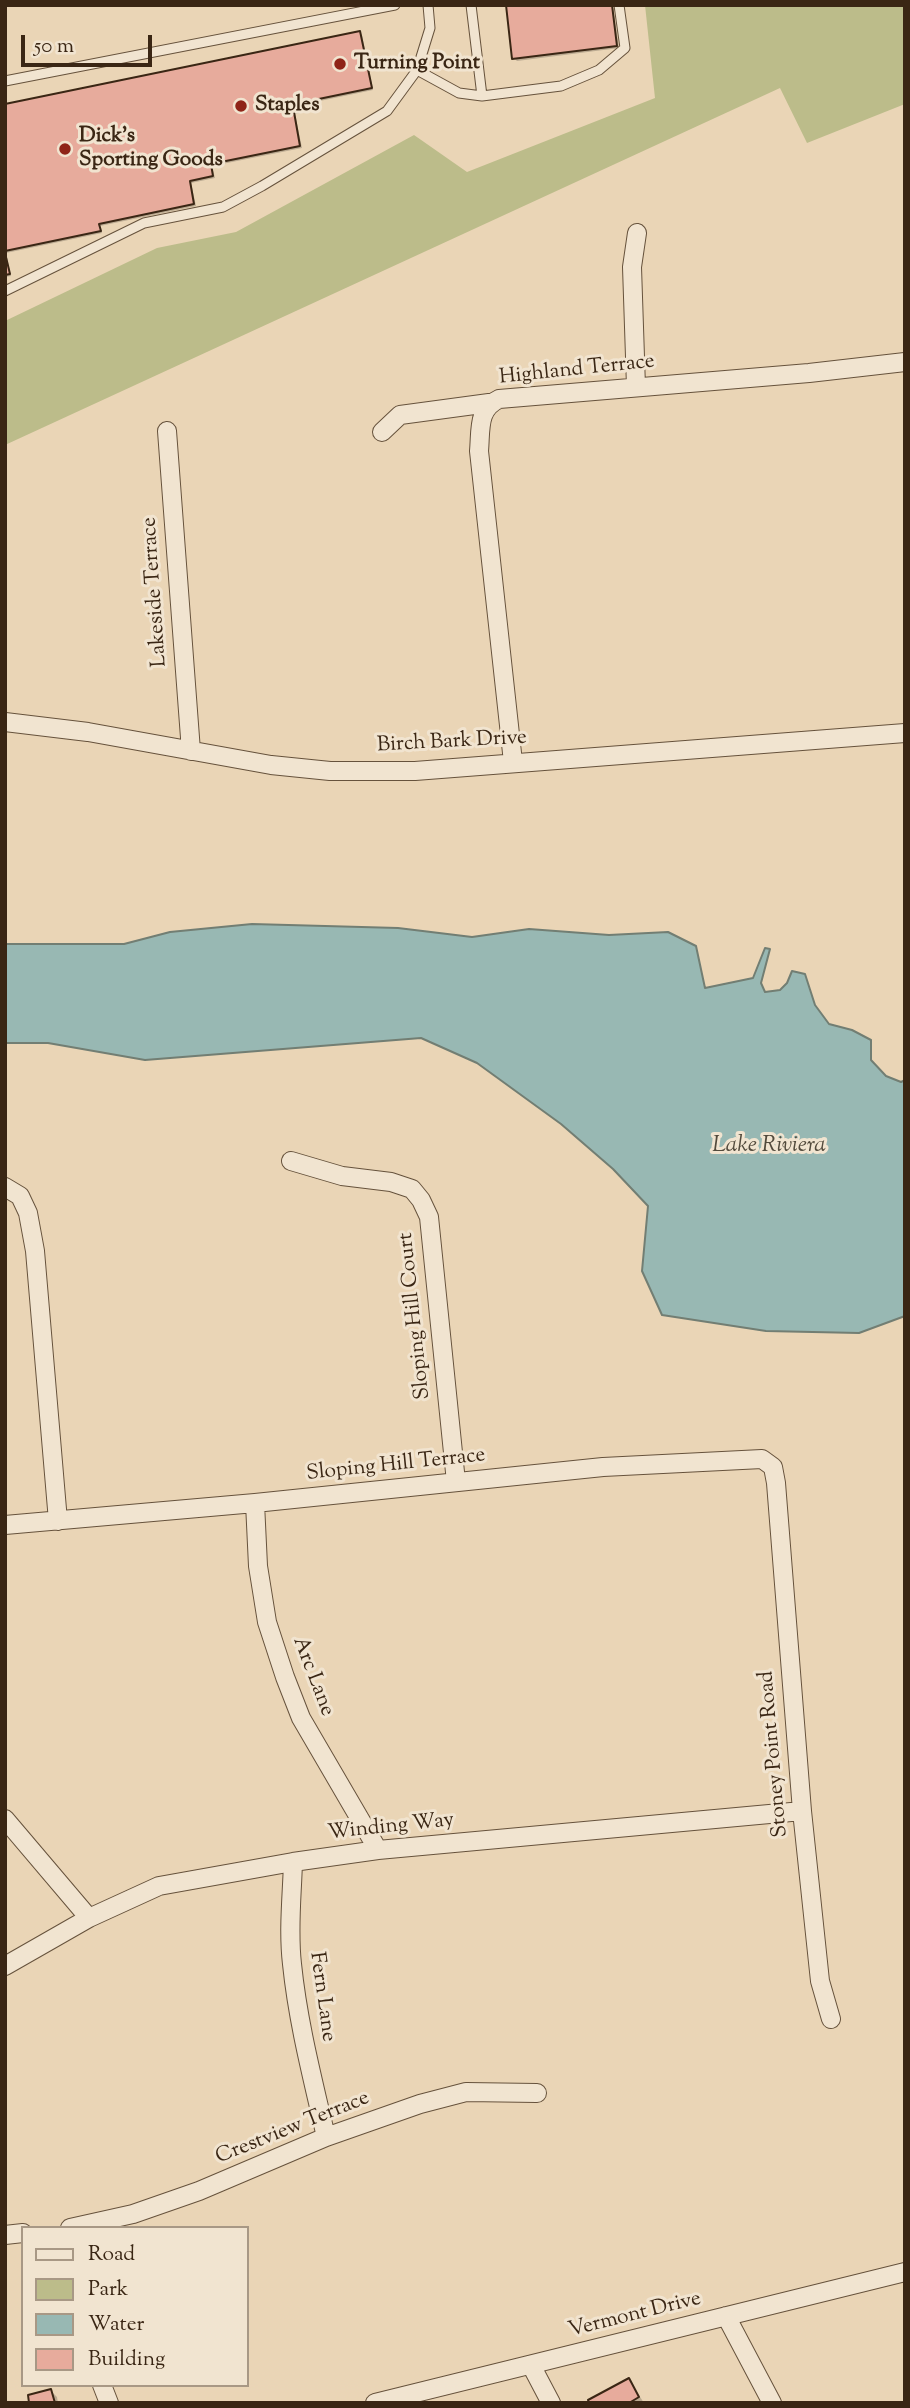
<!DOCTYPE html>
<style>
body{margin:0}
#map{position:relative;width:910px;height:2408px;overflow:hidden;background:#ead5b6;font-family:"Sorts Mill Goudy",serif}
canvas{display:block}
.frame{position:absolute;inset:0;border:7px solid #3a2614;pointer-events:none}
.legend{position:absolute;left:21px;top:2226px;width:228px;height:161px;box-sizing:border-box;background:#f1e4d0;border:2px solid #a89885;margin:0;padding:9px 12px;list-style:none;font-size:21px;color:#3a2614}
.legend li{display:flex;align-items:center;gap:14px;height:35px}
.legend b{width:35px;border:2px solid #a89885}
.scale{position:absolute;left:21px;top:35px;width:131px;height:32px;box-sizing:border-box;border:4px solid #3a2614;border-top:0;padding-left:9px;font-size:21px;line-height:24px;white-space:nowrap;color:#3a2614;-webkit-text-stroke:5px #f1e4d0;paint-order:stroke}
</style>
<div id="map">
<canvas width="910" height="2408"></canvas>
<div class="frame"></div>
<ul class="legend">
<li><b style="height:9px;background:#f1e4d0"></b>Road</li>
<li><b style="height:19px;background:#bcbc8a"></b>Park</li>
<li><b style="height:19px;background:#98b8b3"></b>Water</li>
<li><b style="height:19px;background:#e7ab9c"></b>Building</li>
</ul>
<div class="scale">50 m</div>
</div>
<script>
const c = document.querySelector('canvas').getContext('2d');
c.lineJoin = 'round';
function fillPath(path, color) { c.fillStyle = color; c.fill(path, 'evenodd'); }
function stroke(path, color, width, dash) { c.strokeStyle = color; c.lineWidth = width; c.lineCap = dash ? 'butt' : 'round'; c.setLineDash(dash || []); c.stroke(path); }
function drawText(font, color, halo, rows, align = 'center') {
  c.font = font + ' "Sorts Mill Goudy",serif'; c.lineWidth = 6; c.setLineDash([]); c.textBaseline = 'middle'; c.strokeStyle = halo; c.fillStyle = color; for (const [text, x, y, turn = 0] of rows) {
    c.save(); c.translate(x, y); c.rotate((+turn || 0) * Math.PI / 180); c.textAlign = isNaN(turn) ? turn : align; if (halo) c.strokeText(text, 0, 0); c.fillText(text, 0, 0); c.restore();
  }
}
fillPath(new Path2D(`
 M645,5h260v99l-98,39 -27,-55 -775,357v-124l152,-73 79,-16 178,-97 53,37 188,-74z`), '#bcbc8a');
const water = new Path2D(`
 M252,924l146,4 74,9 57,-8 80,6 59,-3 28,14 9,42 48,-10 12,-30 5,1 -9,34 4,9 15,-2 7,-7 5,-12 13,3 10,31 14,19 23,6 19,10v20l15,16 15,6 4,-2v236l-46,17 -93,-2 -104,-16 -20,-44 6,-65 -35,-37 -52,-45 -84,-61 -56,-25 -276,22 -97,-17h-43v-99h119l46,-12z`);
fillPath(water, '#98b8b3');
stroke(water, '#727e73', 2);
fillPath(new Path2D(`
 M508,5h105l6,43 -102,13 -3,-3z
 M359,32l3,3 11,55 -63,13 2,8 -17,3 7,34 -90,18 3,12 -24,5 5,23 -96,20 2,7 -96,20 5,23 -6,1v-171z
 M629,2380l15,23h-53z
 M51,2391l6,6 1,6h-27z`), '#0003');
const building = new Path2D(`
 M506,5h106l5,41 -105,13z
 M360,31l12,57 -63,13 1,8 -16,3 6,34 -89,18 2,12 -23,5 4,23 -95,20 2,7 -96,20v-147z
 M5,253l5,21 -5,1z
 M629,2378l10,19 -10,6h-40l-1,-3z
 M51,2389l4,14h-26l-1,-8z`);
fillPath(building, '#e7ab9c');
stroke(building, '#3a2614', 2);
const service = new Path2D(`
 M471,5l11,91
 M417,70l42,23 23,3 79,-10 38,-16 26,-22 -6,-43
 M5,81l390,-76
 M5,291l139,-68 79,-16 39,-21 125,-75 30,-41 13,-42 -2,-23`);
const minor = new Path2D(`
 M636,387l-4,-120 5,-34
 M167,431l24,320
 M382,432l18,-17 89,-12
 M5,722l83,10 183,33 59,6h85l490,-38
 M513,762l-34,-311c2,-21 -2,-42 20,-52l310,-26 96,-11
 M291,1161l51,15 49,6 21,7 9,11 8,17 27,265
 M5,1187l15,9 8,17 7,38 23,270
 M255,1503l3,63 9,56 18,55 16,41 77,132
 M5,1525l250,-22 348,-36 159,-8 11,8 3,16 26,328 18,170 11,38
 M5,1819l84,99
 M293,1862c-1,34 -5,68 -1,102 6,59 21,116 34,173
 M5,1966l84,-48 70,-32 134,-24 85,-12 424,-39
 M70,2228l63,-14 66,-23 127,-54 94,-33 46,-12 71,1
 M5,2235l18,-2
 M726,2316l46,87
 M531,2365l20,38
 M102,2385l7,18
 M375,2403l530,-131`);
stroke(service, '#66523c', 11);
stroke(minor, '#66523c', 20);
stroke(service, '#f1e4d0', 9);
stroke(minor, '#f1e4d0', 18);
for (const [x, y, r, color] of [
 [340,64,7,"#8f2418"],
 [241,106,7,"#8f2418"],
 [65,149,7,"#8f2418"]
]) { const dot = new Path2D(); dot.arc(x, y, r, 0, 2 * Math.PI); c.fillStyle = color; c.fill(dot); stroke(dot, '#f1e4d0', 2.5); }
drawText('bold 21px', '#3a2614', '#f1e4d0', [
 ["Turning Point",354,64],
 ["Staples",255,106],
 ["Dick's",79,137],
 ["Sporting Goods",79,161]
], 'left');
drawText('21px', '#3a2614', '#f1e4d0', [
 ["Highland Terrace",577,371,-6],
 ["Lakeside Terrace",156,592,-94],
 ["Birch Bark Drive",452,743,-3],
 ["Sloping Hill Court",416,1316,-96],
 ["Sloping Hill Terrace",396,1466,-6],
 ["Arc Lane",312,1677,69],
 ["Stoney Point Road",775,1754,-95],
 ["Winding Way",391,1828,-6],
 ["Fern Lane",321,1997,82],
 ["Crestview Terrace",293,2129,-22],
 ["Vermont Drive",635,2316,-14]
]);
drawText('italic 23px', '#524a3c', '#f1e4d0', [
 ["Lake Riviera",769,1147]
]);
</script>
